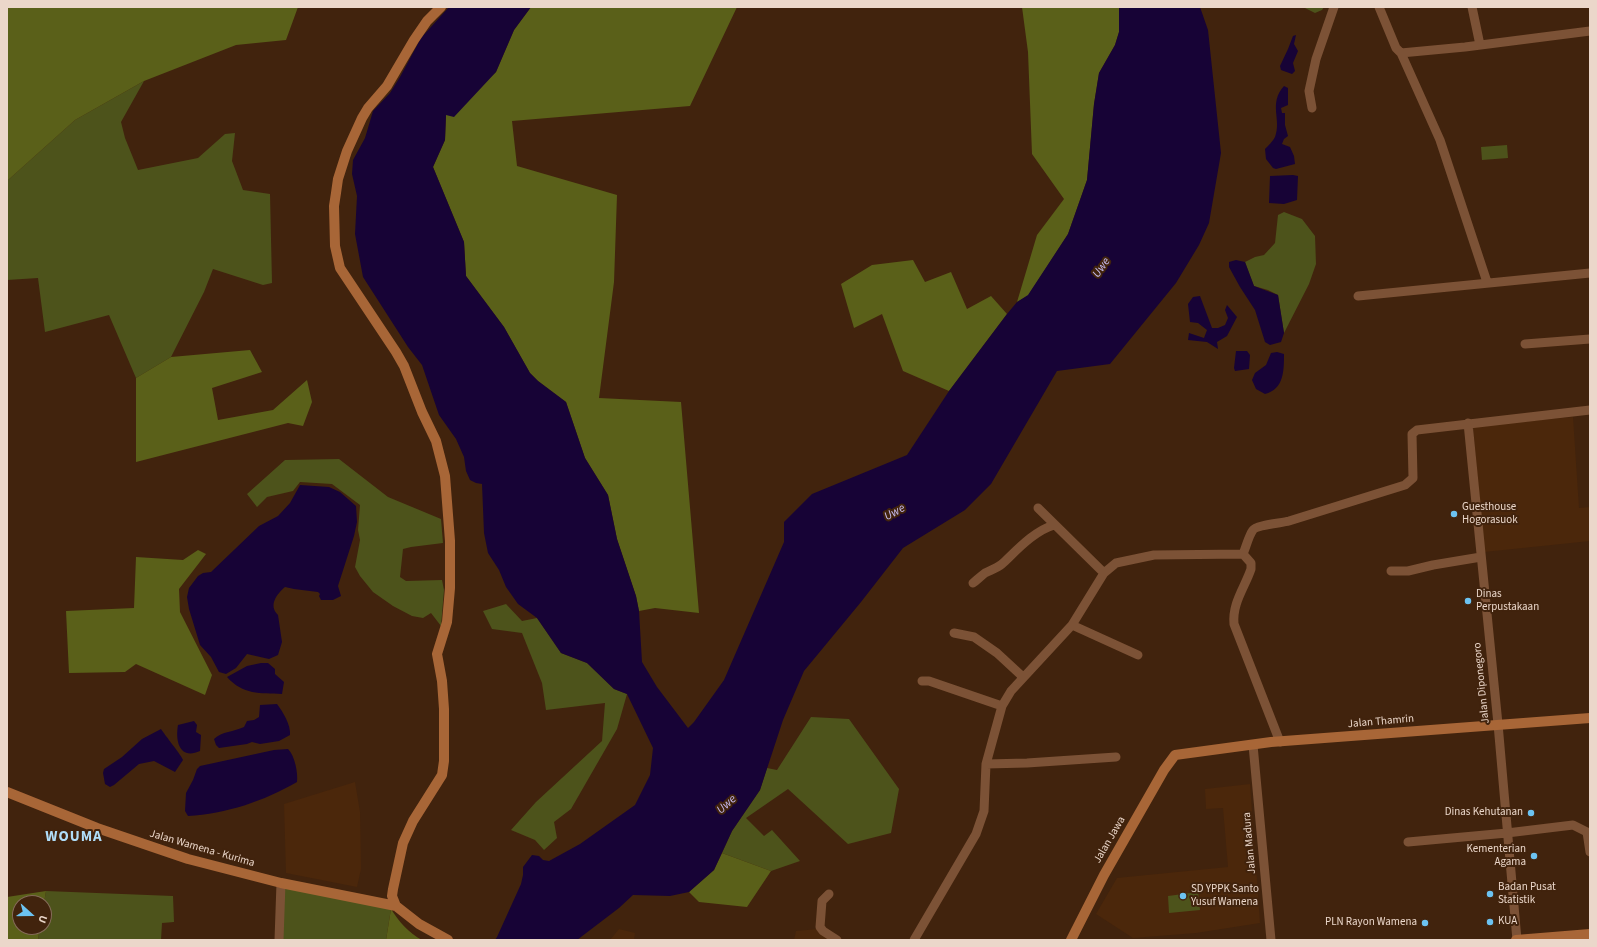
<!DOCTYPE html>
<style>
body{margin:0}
#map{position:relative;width:1597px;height:947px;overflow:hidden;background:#41230d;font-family:"Source Sans 3",sans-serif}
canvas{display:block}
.frame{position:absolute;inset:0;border:8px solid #ebd7ca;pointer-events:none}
.north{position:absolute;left:12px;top:895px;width:40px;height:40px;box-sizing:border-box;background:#41230d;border:1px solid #856b59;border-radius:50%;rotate:111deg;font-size:11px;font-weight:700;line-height:16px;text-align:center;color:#ebd7ca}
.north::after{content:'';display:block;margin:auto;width:14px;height:18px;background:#6cc3f2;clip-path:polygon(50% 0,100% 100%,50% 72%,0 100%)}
</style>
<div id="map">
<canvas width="1597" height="947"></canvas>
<div class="frame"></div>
<div class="north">U</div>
</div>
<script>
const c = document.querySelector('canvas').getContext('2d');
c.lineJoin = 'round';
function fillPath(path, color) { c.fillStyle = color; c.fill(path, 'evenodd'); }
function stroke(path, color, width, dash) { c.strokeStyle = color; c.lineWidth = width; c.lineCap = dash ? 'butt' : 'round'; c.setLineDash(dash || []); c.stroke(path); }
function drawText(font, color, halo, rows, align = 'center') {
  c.font = font + ' "Source Sans 3",sans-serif'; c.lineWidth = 4; c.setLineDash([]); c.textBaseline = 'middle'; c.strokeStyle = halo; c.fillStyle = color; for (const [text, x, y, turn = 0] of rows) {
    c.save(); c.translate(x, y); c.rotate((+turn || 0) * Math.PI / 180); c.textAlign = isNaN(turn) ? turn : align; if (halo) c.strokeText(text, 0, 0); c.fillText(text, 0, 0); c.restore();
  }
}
fillPath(new Path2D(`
 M1573,417l6,91 11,-1v34l-106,11 -11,-126z
 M355,782l5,30 1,57 -4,18 -71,-14 -2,-69z
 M1250,784l10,139 -64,10 -63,5 -37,-24 21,-36 111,-11 -5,-59 -17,1 -1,-20z
 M619,929l16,4 -1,7h-24z
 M818,929l14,11h-38l2,-9z`), '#4b270b');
fillPath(new Path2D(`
 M1303,7h21l-2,3 -7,3z
 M144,81l-23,41 4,16 13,32 60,-12 27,-24 10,-1 -3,28 11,29 27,4 2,89 -9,2 -50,-16 -9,23 -33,65 -35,21 -27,-63 -64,17 -7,-54 -31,2v-99l68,-61z
 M1507,145l1,13 -26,2 -1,-13z
 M1284,212l18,7 13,17 1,28 -7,20 -25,49 -6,-38 -10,-5 -14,-4 -9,-24 10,-5 9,-2 11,-12 3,-28z
 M339,459l49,38 53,22 2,24 -32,4 -8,2 -3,28 6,4 36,-1 2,10 -3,36 -10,-13 -8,5 -11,-2 -19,-10 -20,-14 -13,-16 -5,-9 5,-27 -2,-10 2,-25 -28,-21 -32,-2 -7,9 -26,6 -10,10 -10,-13 38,-34z
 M506,604l16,17 15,-3 24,35 26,10 27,26 13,5 -10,35 -46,80 -17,13 3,16 -13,12 -9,-10 -24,-10 25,-28 66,-61 3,-38 -59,7 -4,-27 -20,-50 -30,-4 -9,-18z
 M811,717l38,2 50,70 -8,44 -43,11 -60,-55 -42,29 18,18 8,-6 28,31 -29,10 -49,-18 10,-22 28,-41 7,-22 10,2z
 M283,886l108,23 -5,31h-104z
 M46,891l127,5 1,26 -12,1 -1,17h-123l2,-13h4v-24z
 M1198,892l2,18 -31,3 -1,-17z`), '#4d531b');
fillPath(new Path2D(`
 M7,7h291l-12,33 -50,5 -92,36 -69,39 -68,61z
 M531,7h206l-47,99 -178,15 5,45 100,29 -3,87 -15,116 82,4 18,211 -44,-5 -16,3 -3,-15 -19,-57 -9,-44 -23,-37 -19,-56 -28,-21 -8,-8 -26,-46 -38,-51 -2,-34 -31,-75 12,-27 1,-25 50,-43 18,-42z
 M1022,7h97v25l-4,13 -16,28 -5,31 -7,76 -19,54 -40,62 -11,6 20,-67 27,-36 -32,-45 -4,-102z
 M913,260l12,22 26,-10 16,37 24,-13 16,18 -58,77 -46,-20 -21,-57 -28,14 -13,-44 31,-19z
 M250,350l12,22 -50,16 6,32 55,-10 34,-30 5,22 -9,24 -15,-3 -152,39v-84l35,-21z
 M198,550l8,4 -27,35 1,23 32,63 -7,20 -69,-31 -11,8 -56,1 -3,-62 68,-3 2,-51 47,3z
 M722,853l49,18 -24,36 -48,-5 -10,-10 25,-22z
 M46,891l-2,12h-24v24h20l-2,13h-31v-43z
 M391,909c8,13 18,24 31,31h-36z`), '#5a6019');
fillPath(new Path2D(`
 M449,7h82l-17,23 -18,42 -42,45 -8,-2 -1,25 -12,27 31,75 2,34 38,51 26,46 8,8 28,21 19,56 23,37 9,44 19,57 3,15 3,51 15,25 31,41 6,-6 30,-42 60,-138v-20l28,-28 95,-39 42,-64 58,-77 10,-12 11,-7 40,-61 19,-54 7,-76 5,-31 16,-28 4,-13v-25h81l8,23 13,123 -12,70 -10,22 -23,38 -66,81 -53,7 -66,113 -26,26 -62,38 -42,54 -57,69 -21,49 -23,70 -28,41 -18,39 -25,22 -19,4 -37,-1 -14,13 -42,32h-82l2,-3 24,-53 2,-9v-8l9,-12 7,1 4,4 6,1 31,-17 55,-39 15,-30 3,-27 -26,-54 -13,-5 -27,-26 -26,-10 -24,-35 -19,-14 -12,-17 -7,-17 -11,-17 -4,-20 -2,-49 -6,-1 -6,-3 -4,-9 -2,-14 -8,-18 -17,-24 -17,-50 -14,-18 -45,-70 -8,-43 2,-38 -5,-22 1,-14 12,-22 8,-27 17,-18 10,-16 21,-39z
 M1296,35l-2,9 4,7 -5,12 2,8 -3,3 -11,-4 -1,-4 8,-17 5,-13z
 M1284,86l4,2v17l-7,3 1,5h3v12l3,11 -4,3 -2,5 8,3 4,9 1,8 -19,5 -3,-1 -7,-9 -1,-10c3,-3 8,-8 10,-12 7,-18 -7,-33 9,-51z
 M1293,175l5,1 -1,24 -13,4 -15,-1 1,-27z
 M1236,260l9,2 9,24 24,9 6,38 -3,9 -11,3 -5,-3 -10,-32 -15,-23 -11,-20v-5z
 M1200,296l12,32h6l7,-3 3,-7 -3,-8 2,-5 10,12 -10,19 -10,6 1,7 -11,-7 -19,-2 1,-7 15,5 3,-8 -9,-7 -8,-1 -2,-18 5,-7z
 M1236,351h11l3,4 -1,14 -14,2 -1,-3z
 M1277,352l7,2c0,17 0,35 -19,40l-9,-5 -4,-9 3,-7 11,-8 5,-12z
 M300,485l29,2 11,5 16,14 1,16 -3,14 -16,50 3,10 -8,4h-12l-2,-4 1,-2 -2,-2 -24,-3 -9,-2c-8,7 -17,18 -7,28l4,27 -4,13 -9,4 -22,-5 -11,14 -10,6 -7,-2 -8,-15 -11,-12 -11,-36 -2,-12 2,-9 9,-12 5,-3 8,-1 48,-46 19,-10 12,-13z
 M261,663h7l7,6v5l9,8 -2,12c-22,-1 -39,1 -55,-17l20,-11z
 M277,704c6,8 14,21 13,31l-11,6 -19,3 -8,-2 -5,2 -28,4 -3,-3 -2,-6c8,-8 20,-7 30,-12l3,-6 7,-1 5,-3 1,-12z
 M194,721l3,4 -1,7 5,3 -1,16c-20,9 -25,-9 -22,-26z
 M161,729c3,5 21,27 22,31l-8,12 -21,-11 -15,3 -25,21 -4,2 -5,-3 -2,-11 1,-4 18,-12 20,-18z
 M288,749c7,7 10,24 9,33 -33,19 -71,32 -109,34l-3,-5 1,-18 7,-13 4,-11 3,-3 74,-16z`), '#170336');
stroke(new Path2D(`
 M1379,7l17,41 5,5 39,87 47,142
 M1472,7l8,38
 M1401,53l64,-6 125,-16
 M1312,108l-3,-17 7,-32 18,-52
 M1358,296l232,-23
 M1525,344l65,-5
 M1468,423l30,301 19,216
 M1038,508l66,65
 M1243,554c3,-7 6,-19 10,-24 3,-5 29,-7 36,-9l116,-36 8,-7 -1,-44 5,-4 173,-20
 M1243,554l8,9v6c-6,18 -19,34 -17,55l46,118
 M1391,571h17l25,-6 48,-8
 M973,583c4,-3 8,-7 12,-10 6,-3 12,-5 17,-9 15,-14 32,-33 52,-39
 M1072,625l66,30
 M954,633l20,4 23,16 26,24
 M922,681h7l73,25
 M1253,745l18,195
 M986,764l41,-1 89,-6
 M1408,842l99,-9 66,-8 14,7 3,20
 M829,894l-7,7 -2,26 3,4 14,9
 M279,940l2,-57
 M914,940l62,-106 8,-23 2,-47 16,-58 9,-15 61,-66 32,-52 12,-10 38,-8 89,-1`), '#7c5236', 9);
stroke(new Path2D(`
 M7,792l90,36 91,31 93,24 115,23 23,18 29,16
 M396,906l-4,-10 1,-7 10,-46 10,-22 29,-46 2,-14v-52l-2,-28 -5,-27 10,-32 3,-34v-47l-5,-65 -9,-35 -14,-29 -18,-46 -8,-14 -56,-84 -5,-22 -1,-40 2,-13 2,-14 9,-28 15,-33 6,-10 19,-22 27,-46 13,-19 14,-14
 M1071,940l33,-65 60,-105 11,-15 96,-13 319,-24
 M1516,940l74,-6`), '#a86637', 10);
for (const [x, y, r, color] of [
 [1454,514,4,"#6cc3f2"],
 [1468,601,4,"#6cc3f2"],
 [1531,813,4,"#6cc3f2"],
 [1534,856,4,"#6cc3f2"],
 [1490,894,4,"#6cc3f2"],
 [1183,896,4,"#6cc3f2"],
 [1490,922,4,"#6cc3f2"],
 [1425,923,4,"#6cc3f2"]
]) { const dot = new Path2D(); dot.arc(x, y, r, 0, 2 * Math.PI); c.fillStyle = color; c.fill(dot); stroke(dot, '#41230d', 1.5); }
drawText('11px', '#ebd7ca', '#41230d', [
 ["Guesthouse",1462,508],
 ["Hogorasuok",1462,521],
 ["Dinas",1476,595],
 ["Perpustakaan",1476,608],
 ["Dinas Kehutanan",1523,813,"right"],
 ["Kementerian",1526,850,"right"],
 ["Agama",1526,863,"right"],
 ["Badan Pusat",1498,888],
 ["Statistik",1498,901],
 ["SD YPPK Santo",1191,890],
 ["Yusuf Wamena",1191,903],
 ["KUA",1498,922],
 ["PLN Rayon Wamena",1417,923,"right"]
], 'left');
drawText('11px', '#ebd7ca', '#41230d', [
 ["Jalan Diponegoro",1482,683,-96],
 ["Jalan Thamrin",1381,722,-5],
 ["Jalan Jawa",1110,840,-60],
 ["Jalan Madura",1250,843,-95],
 ["Jalan Wamena - Kurima",202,849,16]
]);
drawText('italic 12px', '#c7bcf1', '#41230d', [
 ["Uwe",1102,268,-55],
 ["Uwe",895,513,-29],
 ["Uwe",727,805,-42]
]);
c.letterSpacing = '1px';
drawText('bold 15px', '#b0ddf8', '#41230d', [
 ["WOUMA",74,838]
]);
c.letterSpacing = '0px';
</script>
